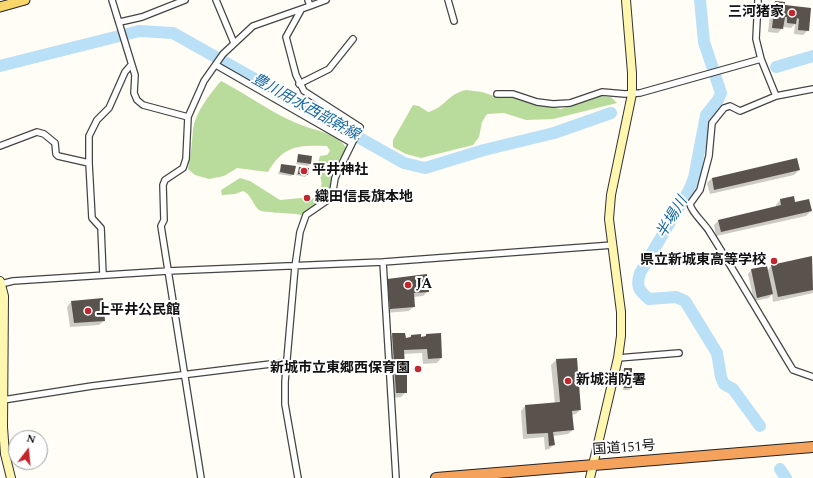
<!DOCTYPE html>
<meta charset="utf-8">
<style>
body{margin:0}
#map{position:relative;width:813px;height:478px;overflow:hidden;background:#fffdf5;font-family:Spectral,serif}
canvas{display:block}
.north{position:absolute;left:8px;top:430px;width:40px;height:40px;box-sizing:border-box;background:#fff;border:1px solid #a0a0a0;border-radius:50%;rotate:16deg;font-size:11px;font-weight:700;line-height:16px;text-align:center;color:#111}
.north::after{content:'';display:block;margin:auto;width:14px;height:18px;background:#c4262e;clip-path:polygon(50% 0,100% 100%,50% 72%,0 100%)}
</style>
<div id="map">
<canvas width="813" height="478"></canvas>
<div class="north">N</div>
</div>
<script>
const c = document.querySelector('canvas').getContext('2d');
c.lineJoin = 'round';
function fillPath(path, color) { c.fillStyle = color; c.fill(path, 'evenodd'); }
function stroke(path, color, width, dash) { c.strokeStyle = color; c.lineWidth = width; c.lineCap = dash ? 'butt' : 'round'; c.setLineDash(dash || []); c.stroke(path); }
function drawText(font, color, halo, rows, align = 'center') {
  c.font = font + ' Spectral,"Noto Sans JP",serif'; c.lineWidth = 4; c.setLineDash([]); c.textBaseline = 'middle'; c.strokeStyle = halo; c.fillStyle = color; for (const [text, x, y, turn = 0] of rows) {
    c.save(); c.translate(x, y); c.rotate((+turn || 0) * Math.PI / 180); c.textAlign = isNaN(turn) ? turn : align; if (halo) c.strokeText(text, 0, 0); c.fillText(text, 0, 0); c.restore();
  }
}
fillPath(new Path2D(`
 M221,81c31,16 58,38 92,48 11,3 28,8 33,19l-8,15 -7,4c-1,7 1,14 0,20 -1,15 -19,18 -29,28 -9,-2 -39,-2 -43,-5 -7,-6 -7,-15 -16,-19l-8,3 -13,1 -1,-5 19,-12 10,3 30,19 21,-2 9,3c24,-19 2,-24 10,-45l7,-1 3,-4 -3,-5c-28,-1 -44,-1 -59,26l-31,-4 -13,8 -15,3 -14,-4 -7,-6c3,-14 4,-27 5,-40 3,-18 17,-35 28,-48z
 M466,90l16,2 15,5 8,-3 34,11 22,4 40,-13 10,1 6,6 -64,16 -27,1 -22,-7 -17,1 -5,8 -3,15 -6,8 -52,13 -15,-4 -13,-7v-7l20,-35 6,1 9,6c17,-4 19,-18 38,-22z`), '#b9dc9c');
fillPath(new Path2D(`
 M775,2l9,4 26,3 -2,21 -5,5 -9,-1 1,-10 -4,4 -8,-1 -5,6 -10,-1 3,-26z
 M299,155l12,2 -1,7 -2,2 -12,-2z
 M282,165l11,9 -2,2 -13,-2z
 M299,168l8,7 -2,2 -9,-2z
 M799,170l-5,5 -84,19 -3,-11 5,-5z
 M780,200l14,4 17,7 -5,5 -90,20 -2,-11 4,-4 58,-13v-3z
 M811,257l2,36 -40,9 -1,-8 -3,4 -15,3 -6,-27 3,-4 16,1 4,-5z
 M387,280l41,11 -5,5 -10,1 1,9 -5,5 -23,2 -3,-29z
 M71,302l33,19 -5,4 -29,2 -3,-20z
 M393,334l12,5 6,-3 13,1 2,-2 15,23 -4,5 -14,1 -1,-11 -19,1 3,38 -5,5 -9,1 -4,-59z
 M556,360l24,50 -4,4 -5,1 2,15 -5,4 -15,2 1,9 -5,4 -4,1 -1,-13 -21,2 -2,-28 4,-5 30,-2 -4,-39z
 M624,369l7,19 -2,2h-6l-1,-19z`), '#0003');
stroke(new Path2D(`
 M700,0l4,42 17,51 -3,7 -12,15 -12,63 -5,12 -49,83c-4,13 -2,17 9,26l27,-2 9,4 32,52 4,24 3,7 9,5 27,37
 M0,66l139,-35 34,2 231,130 21,5 59,-18 70,-17 57,-20
 M776,67l37,-11
 M780,469l6,9`), '#b9e0f7', 12);
fillPath(new Path2D(`
 M775,1l10,1v3l26,3 -2,23 -11,-1 1,-11 -2,-1 -1,6 -9,-1v-6h-2l-2,12 -11,-1z
 M298,154l14,2 -1,8 -14,-2z
 M797,158l3,12 -86,20 -2,-12z
 M281,164l15,2 -2,9 -14,-3z
 M299,167l10,1 -1,7 -10,-1z
 M794,196l1,6 14,-3 3,12 -91,21 -3,-12 63,-15 -1,-6z
 M812,256l1,34 -35,7 -7,-32z
 M767,266l6,28 -16,4 -6,-29z
 M427,274l2,18 -15,1 1,14 -25,2 -3,-30z
 M103,298l2,23 -31,2 -3,-22z
 M392,333h13l1,5 5,-1v-2l10,-1v3l5,-1v-2l15,-1 1,25 -14,1 -1,-10 -23,1 1,17h2v26h-11z
 M577,358l4,52 -9,1 2,19 -21,2 2,13 -6,1 -1,-13 -21,1 -2,-29 35,-3 -4,-43z
 M624,368h8v20h-8z`), '#5a524d');
const street = new Path2D(`
 M112,0l23,75 -1,18 3,7 6,5 45,12
 M216,0l18,43
 M448,0l6,21
 M310,6l16,-6
 M120,22l22,-5 43,-17
 M761,59l15,37
 M216,65l136,78
 M299,84l30,-15 24,-30
 M813,89l-37,7 -36,15 -10,-5 -6,2 -12,15 -3,33 -9,34 -10,14c1,8 15,20 19,27 29,46 56,93 84,139l20,7
 M497,94h16l24,8 16,2 17,-1 32,-11 23,2 15,-1 121,-34 -5,-20 2,-39
 M0,146l37,-14 7,2 11,9 1,11 2,2 31,7
 M383,262l13,216
 M103,275l-2,-47 -9,-10 -3,-55v-27l8,-16 12,-12 16,-36 6,-7
 M1,284l12,-3 155,-10 215,-9 230,-17
 M618,358l61,-5
 M3,400l89,-14 195,-24
 M201,478l-40,-252 3,-6 -1,-35 2,-5 18,-12 3,-9 2,-42 16,-36 19,-27 30,-28 57,-20 -2,-6
 M298,478l-13,-74v-22l10,-115 5,-35 6,-17 26,-18 3,-19 25,-51 -56,-36 -8,-16 -10,-38 15,-27`);
const secondary = new Path2D(`
 M0,281l4,15 -1,131 2,27 6,24
 M590,478l28,-120 3,-22v-24l-12,-93 2,-24 21,-101v-21l-6,-73`);
const primary = new Path2D(`
 M0,7l25,-7`);
const highway = new Path2D(`
 M436,478l377,-31`);
stroke(street, '#444', 8);
stroke(secondary, '#333', 10);
stroke(primary, '#222', 11);
stroke(highway, '#222', 12);
stroke(street, '#fff', 5.5);
stroke(secondary, '#fff6b0', 8);
stroke(primary, '#f9d66b', 9);
stroke(highway, '#f5a25d', 10);
for (const [x, y, r, color] of [
 [792,13,4,"#c4262e"],
 [304,171,4,"#c4262e"],
 [307,198,4,"#c4262e"],
 [774,261,4,"#c4262e"],
 [408,285,4,"#c4262e"],
 [88,311,4,"#c4262e"],
 [418,369,4,"#c4262e"],
 [568,381,4,"#c4262e"]
]) { const dot = new Path2D(); dot.arc(x, y, r, 0, 2 * Math.PI); c.fillStyle = color; c.fill(dot); stroke(dot, '#fff', 1.5); }
drawText('bold 14px', '#111', '#fff', [
 ["三河猪家",784,13,"right"],
 ["平井神社",312,171],
 ["織田信長旗本地",315,198],
 ["県立新城東高等学校",766,261,"right"],
 ["JA",416,285],
 ["上平井公民館",96,311],
 ["新城市立東郷西保育園",410,369,"right"],
 ["新城消防署",576,381]
], 'left');
drawText('14px', '#111', '#fff', [
 ["国道151号",624,449,-4]
]);
drawText('italic 15px', '#1768a6', '#fff', [
 ["豊川用水西部幹線",305,108,29],
 ["半場川",673,218,-59]
]);
</script>
